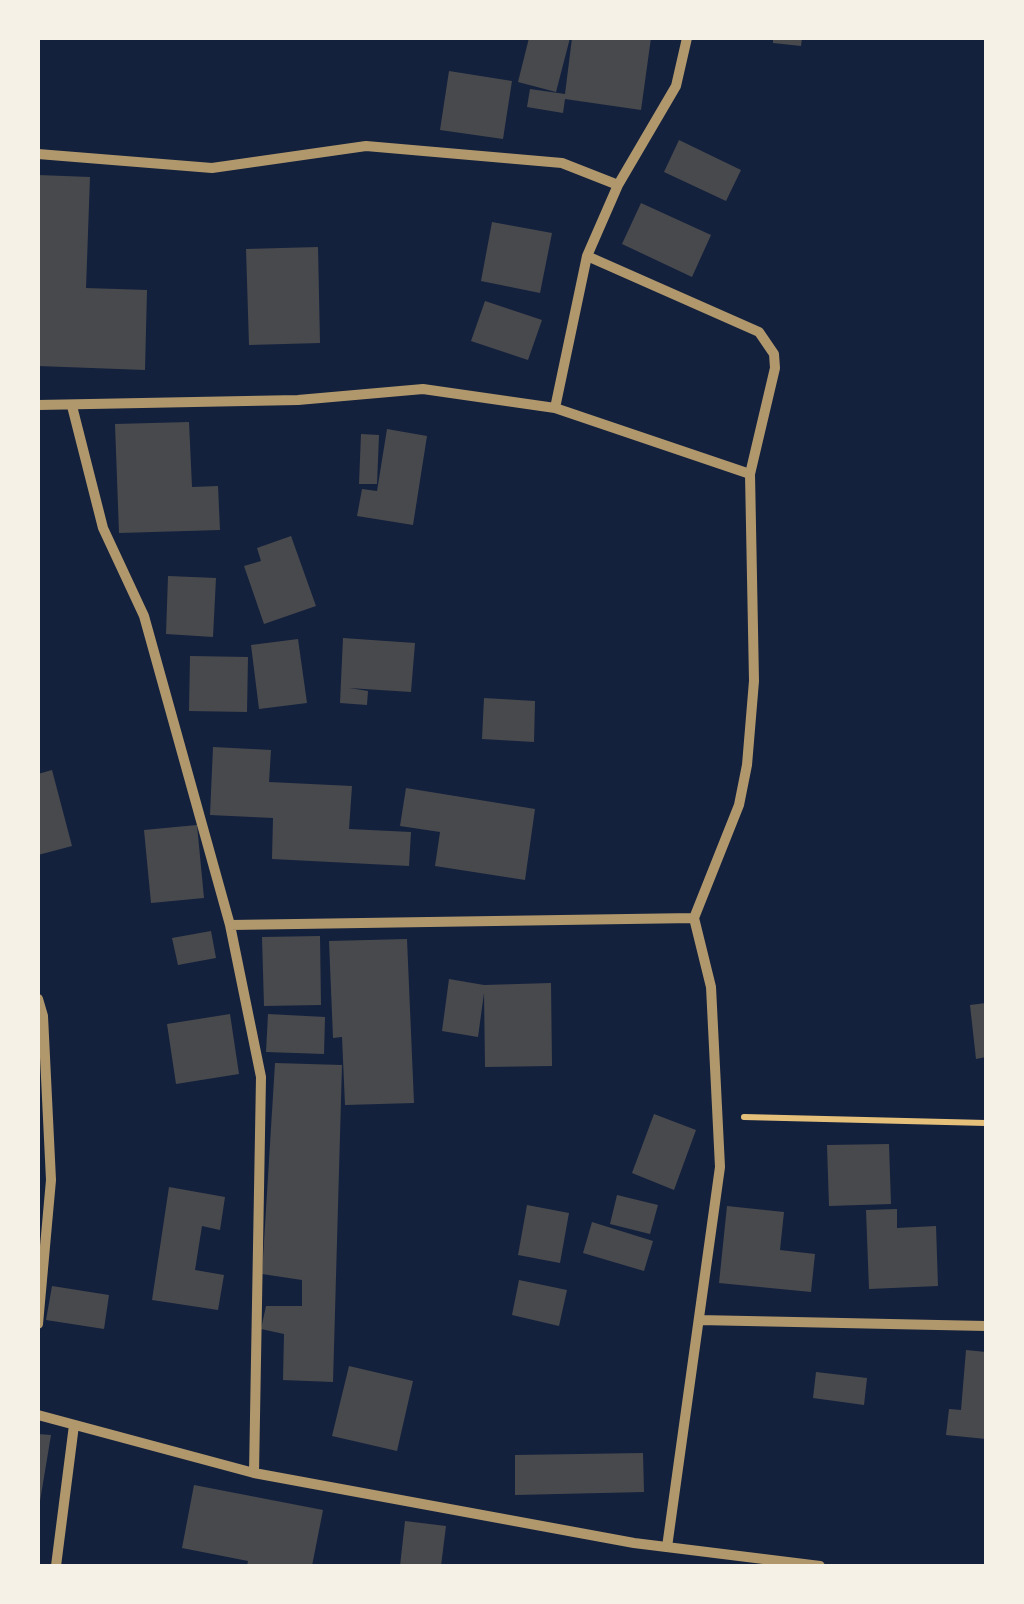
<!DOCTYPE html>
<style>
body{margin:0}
#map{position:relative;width:1024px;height:1604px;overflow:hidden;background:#14213d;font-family:"Varela Round",sans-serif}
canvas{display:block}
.frame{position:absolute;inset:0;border:40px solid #f6f1e7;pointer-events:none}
</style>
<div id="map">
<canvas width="1024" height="1604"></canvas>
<div class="frame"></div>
</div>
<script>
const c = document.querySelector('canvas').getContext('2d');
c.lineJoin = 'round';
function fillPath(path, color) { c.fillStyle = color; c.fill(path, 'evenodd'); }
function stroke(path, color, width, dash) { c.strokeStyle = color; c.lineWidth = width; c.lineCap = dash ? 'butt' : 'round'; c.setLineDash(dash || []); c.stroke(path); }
fillPath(new Path2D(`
 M529,38h41l-14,54 -38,-10z
 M572,38h79l-10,72 -76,-11 -2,14 -36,-6 3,-18 35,5z
 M773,38h29l-1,8 -28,-3z
 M449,71l63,10 -9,58 -63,-9z
 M679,140l62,30 -15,31 -62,-29z
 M38,175l52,2 -4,111 61,2 -2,80 -107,-4z
 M641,203l70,32 -19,42 -70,-33z
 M492,222l60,11 -12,60 -59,-12z
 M318,247l2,96 -71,2 -3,-96z
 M485,301l57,19 -14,40 -57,-19z
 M189,422l3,65 26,-1 2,44 -101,3 -4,-109z
 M387,429l40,7 -14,89 -56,-9 5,-27 15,2z
 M361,434l18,1 -2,49h-18z
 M291,536l25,70 -52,18 -20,-58 17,-5 -4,-13z
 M168,576l48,2 -3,59 -47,-3z
 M343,638l72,5 -4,49 -62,-4 19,3 -1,14 -27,-2z
 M298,639l9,64 -48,6 -8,-64z
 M190,656l58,1 -1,55 -58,-1z
 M484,698l51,3 -1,41 -52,-3z
 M213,747l58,3 -2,32 83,4 -3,43 62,3 -2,34 -137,-7 1,-41 -63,-3z
 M52,770l20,76 -34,9v-81z
 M406,788l129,21 -10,71 -90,-14 5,-34 -40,-6z
 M197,825l7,73 -53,5 -7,-73z
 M211,931l5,27 -38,7 -6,-27z
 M320,936l1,69 -57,1 -2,-69z
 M407,939l7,164 -69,2 -3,-68 -9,1 -4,-97z
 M449,979l35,6 67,-2 1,83 -67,1 -1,-74 -6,44 -36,-6z
 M986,1003v54l-10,2 -6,-54z
 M230,1014l9,60 -63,10 -9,-60z
 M268,1014l57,3 -1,37 -58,-2z
 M275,1063l67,2 -9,317 -50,-2 1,-46 -23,-5 5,-23h36v-26l-40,-6z
 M654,1114l42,16 -22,60 -42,-17z
 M889,1144l2,60 -62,2 -2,-61z
 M169,1187l56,10 -5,33 -18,-4 -7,44 29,5 -6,35 -66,-10z
 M617,1195l41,10 -8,29 -40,-10z
 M527,1205l42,8 -9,50 -42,-8z
 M727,1206l57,6 -4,38 35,4 -4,38 -92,-9z
 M897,1209v19l39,-2 2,60 -69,3 -3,-79z
 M592,1222l61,19 -9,30 -61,-18z
 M519,1280l48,10 -8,36 -47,-11z
 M52,1286l57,9 -5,34 -58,-9z
 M966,1350l20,2v87l-40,-4 3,-26 12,1z
 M349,1366l64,15 -16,70 -65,-15z
 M816,1372l51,6 -3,27 -51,-7z
 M38,1434l13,1 -11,66h-2z
 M643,1453l1,39 -129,3v-40z
 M194,1485l129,25 -11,56h-65l1,-5 -66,-13z
 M405,1521l41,5 -5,40h-41z`), '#48494c');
stroke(new Path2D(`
 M744,1117l242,6`), '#e5c07b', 6);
stroke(new Path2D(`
 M38,154l174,14 154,-22 196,17 56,22
 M587,256l172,76 15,22 1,14 -25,106 4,207 -7,84 -8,40 -45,113 17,69 9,180 -53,380
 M38,405l260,-5 125,-11 132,19 195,66
 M72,406l31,122 41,88 86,309 31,152 -7,396
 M555,408l32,-152 31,-71 58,-99 11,-48
 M230,925l464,-7
 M38,999l5,17 8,164 -13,144
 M699,1320l287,6
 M38,1415l216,58 380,70 186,23
 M56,1566l18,-141`), '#b1986c', 10);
</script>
